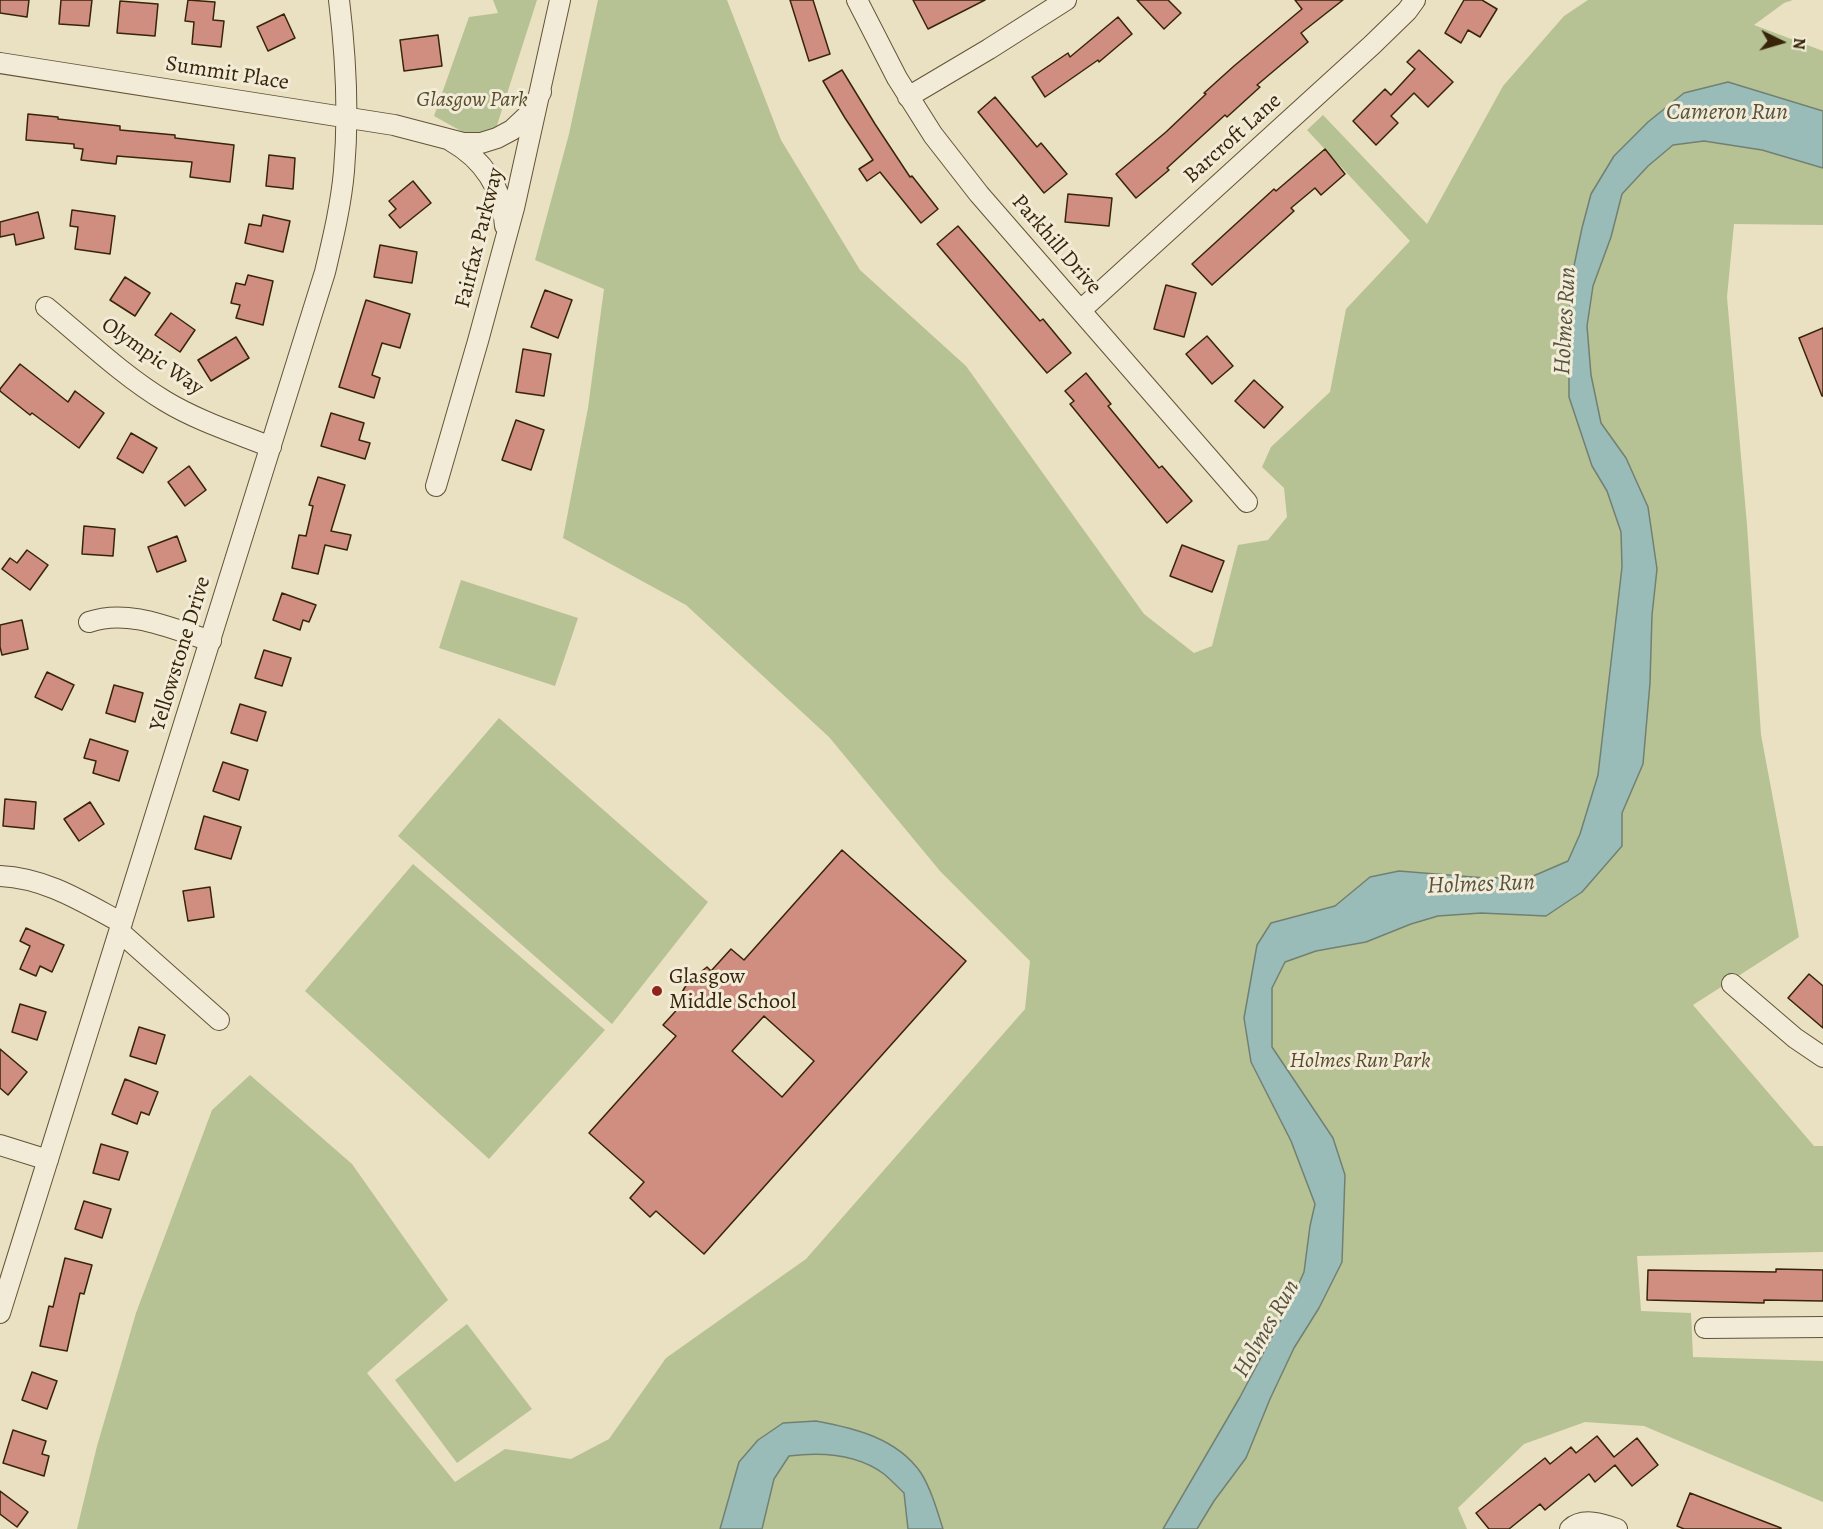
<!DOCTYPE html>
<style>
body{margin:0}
#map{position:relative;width:1823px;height:1529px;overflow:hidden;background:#eae0c2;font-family:Alegreya,serif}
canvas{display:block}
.north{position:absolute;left:1751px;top:12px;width:60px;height:60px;-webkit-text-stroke:4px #f1ebd7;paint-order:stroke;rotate:95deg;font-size:16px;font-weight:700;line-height:24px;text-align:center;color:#382509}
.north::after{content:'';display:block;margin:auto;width:21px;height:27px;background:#382509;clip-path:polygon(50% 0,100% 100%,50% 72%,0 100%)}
</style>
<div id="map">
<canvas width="1823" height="1529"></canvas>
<div class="north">N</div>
</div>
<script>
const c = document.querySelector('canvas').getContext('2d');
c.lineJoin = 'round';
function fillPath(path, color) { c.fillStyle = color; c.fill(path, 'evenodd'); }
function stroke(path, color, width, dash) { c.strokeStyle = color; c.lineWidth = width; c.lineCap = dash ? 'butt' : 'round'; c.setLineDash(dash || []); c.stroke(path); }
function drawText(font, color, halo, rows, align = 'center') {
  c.font = font + ' Alegreya,serif'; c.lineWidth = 6; c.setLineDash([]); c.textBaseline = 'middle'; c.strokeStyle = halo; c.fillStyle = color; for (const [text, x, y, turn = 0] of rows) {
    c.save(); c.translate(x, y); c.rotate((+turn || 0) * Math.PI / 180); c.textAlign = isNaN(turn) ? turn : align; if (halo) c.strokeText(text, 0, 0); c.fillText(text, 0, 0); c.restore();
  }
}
fillPath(new Path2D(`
 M493,0h44l-47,147 -56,-31 35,-99 29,-4z
 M598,0h129l54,140 79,130 106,96 178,248 50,39 18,-7 26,-101 30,-5 19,-23 -3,-29 -22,-21 9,-20 59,-55 16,-83 64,-68 -103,-111 16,-15 104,109 76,-138 61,-70 24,-16h205l-9,3 -30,22 69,26v174l-89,-1 -7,73 20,228 14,210 38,202 -106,68 121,141h9v106l-186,4 4,55 50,2 2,44 130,4v141l-179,-76 -59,-4 -61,22 -66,64 9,21h-1390l20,-83 39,-133 76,-203 38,-35 102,89 96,136 -81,73 88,109 50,-33 66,10 38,-20 57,-81 140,-99 219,-250 5,-48 -90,-90 -111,-134 -143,-132 -123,-67 25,-130 16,-119 -69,-29 34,-126z
 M461,580l117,38 -23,68 -116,-38z
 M499,718l209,184 -96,122 -214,-188z
 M413,864l192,166 -116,129 -184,-168z
 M467,1324l65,85 -75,54 -62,-83z`), '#b6c294');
const water = new Path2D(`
 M1728,82l95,29v57l-61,-18 -58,-9 -31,4 -25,21 -26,28 -11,43 -18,49 -6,40 4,49 10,48 25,35 22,49 9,62 -5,46 -2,68 -7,81 -21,49v33l-40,46 -36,24 -65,-3 -43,3 -27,8 -45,18 -50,9 -31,11 -13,26v59l61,91 12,37 -3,87 -23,46 -25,40 -24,51 -24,59 -32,43 -17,28h-34l77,-132 51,-96 13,-29 6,-46 5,-22 -24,-63 -40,-79 -7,-44 13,-73 14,-22 64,-17 35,-29 29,-6 86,7 46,-1 37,-16 12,-27 18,-59 24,-208 -1,-35 -14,-41 -15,-25 -23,-69v-71l2,-46 11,-52 9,-34 23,-38 34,-34 36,-29z
 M816,1421c38,7 81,17 105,52 10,16 16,37 22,56h-35l-4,-36c-6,-6 -13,-13 -20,-19 -27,-20 -63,-22 -95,-18l-15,23 -12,50h-42l19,-67 19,-22 25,-17z`);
fillPath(water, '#99bcb8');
stroke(water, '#728072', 1.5);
const building = new Path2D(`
 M0,0h29l-2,17 -27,-4z
 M61,0h31l-3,26 -30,-2z
 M188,0l27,2 -2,18 11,1 -3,26 -29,-3 2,-22 -9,-1z
 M790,0h23l17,54 -21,7z
 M913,0h72l-57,29z
 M1137,0h31l13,13 -17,16z
 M1295,0h48l-42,33 7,9 -51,43 3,2 -33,30 -2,-2 -58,53 2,2 -33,28 -20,-24 50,-42 40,-38 -2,-1 30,-27 68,-57z
 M1464,0h18l15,9 -17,28 -12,-7 -7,13 -16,-10z
 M120,1l38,3 -3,32 -38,-3z
 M284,14l11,24 -27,13 -11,-24z
 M1118,17l14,17 -33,28 -1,-2 -53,37 -13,-20 36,-24 2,4z
 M438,35l4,31 -38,5 -4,-31z
 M1419,50l34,32 -25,25 -14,-14 -23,23 7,7 -22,22 -23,-24 32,-32 6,6 24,-26 -8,-7z
 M842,70l33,54 35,53 2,-1 26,33 -17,14 -41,-51 -13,9 -8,-12 14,-9 -28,-42 -22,-37z
 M995,97l42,50 4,-4 26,31 -23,19 -66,-81z
 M28,114l30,3v2l62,7v4l55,5v3l59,7 -4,37 -40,-5 2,-15 -75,-6 -1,8 -35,-4 2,-11 -9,-1v-4l-48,-4z
 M1325,149l20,25 -24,21 -6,-7 -24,20 3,3 -82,74 -20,-21 82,-75 2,2z
 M269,155l26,3 -2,31 -27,-3z
 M413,181l18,22 -31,25 -11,-13 7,-6 -7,-8z
 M1068,194l44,4 -3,28 -44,-4z
 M72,210l43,6 -5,38 -35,-5 3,-22 -8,-1z
 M38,212l6,26 -28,7 -2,-11 -14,3v-15z
 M263,215l27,6 -7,31 -38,-9 4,-19 12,2z
 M958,226l82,95 3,-2 28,34 -24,20 -110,-129z
 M380,245l37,7 -5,31 -38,-6z
 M248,275l25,6 -10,44 -27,-7 4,-13 -9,-2 5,-20 9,2z
 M125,277l25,16 -15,23 -25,-16z
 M1166,285l30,8 -12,44 -30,-8z
 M545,290l27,10 -14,38 -27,-11z
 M366,300l44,14 -10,34 -18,-5 -10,32 8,3 -6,20 -35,-11z
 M171,313l24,17 -15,22 -25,-17z
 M1823,328v68h-1l-23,-58z
 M1207,336l26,30 -21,18 -26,-30z
 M236,337l13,21 -38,23 -13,-21z
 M523,349l28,5 -7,42 -28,-4z
 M20,364l48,38 7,-11 29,22 -25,35 -47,-35 -2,2 -30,-24v-2z
 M1086,373l25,31 -3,2 51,62 3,-2 30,35 -25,22 -97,-119 4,-3 -9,-10z
 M1254,380l29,27 -19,21 -29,-27z
 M331,413l33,10 -5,17 11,3 -5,16 -44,-13z
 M516,420l28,10 -13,40 -29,-10z
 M131,433l26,15 -14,25 -26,-15z
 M189,466l17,24 -21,16 -17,-24z
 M318,477l27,8 -14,46 20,4 -4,15 -22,-5 -7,29 -26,-6 7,-33 7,1 7,-30 -4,-1z
 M84,526l31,3 -2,27 -31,-2z
 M177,536l9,25 -29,11 -9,-25z
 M1182,545l42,16 -12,31 -42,-16z
 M27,550l21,15 -18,25 -28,-21 8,-11 7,5z
 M282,593l34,12 -7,17 -6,-2 -3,10 -27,-10z
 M22,620l6,29 -26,6 -2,-8v-22z
 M264,650l27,8 -9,28 -27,-8z
 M47,672l27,13 -12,25 -27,-13z
 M114,685l29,8 -8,29 -29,-9z
 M240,704l26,8 -9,29 -26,-8z
 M90,739l38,12 -9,30 -26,-8 3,-12 -12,-3z
 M223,762l25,8 -9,30 -26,-9z
 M5,799l31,3 -2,27 -31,-3z
 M90,802l14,22 -25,17 -15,-22z
 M204,816l37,11 -10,32 -36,-10z
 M842,850l124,111 -262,293 -48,-43 -6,6 -20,-19 14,-16 -55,-49 87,-97 -13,-11 20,-22 -5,-4 10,-17 19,-15 4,4 20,-22 13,11zM764,1016l50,45 -32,36 -50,-46z
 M210,887l4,30 -26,4 -5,-30z
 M26,928l38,17 -12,27 -12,-6 -4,10 -16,-7 10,-23 -10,-5z
 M1809,974l14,12v42l-35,-30z
 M20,1004l26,8 -9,28 -25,-8z
 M139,1027l26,8 -9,29 -26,-8z
 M0,1049l27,23 -19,23 -8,-7z
 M125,1079l33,13 -9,23 -8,-3 -4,12 -25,-10z
 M101,1144l27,8 -9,28 -26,-7z
 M84,1201l27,8 -9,29 -27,-9z
 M65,1258l27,7 -8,29 -4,-1 -13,58 -27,-5 9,-40 4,1z
 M1776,1269l47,1v31l-59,-1v3l-117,-3 1,-30 128,2z
 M32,1372l25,9 -10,28 -25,-9z
 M13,1430l33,11 -4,13 7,2 -5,20 -41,-13z
 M1597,1436l17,21 23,-19 21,27 -26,21 -17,-21 -20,17 -6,-8 -44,36 -5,-6 -31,25h-20l-13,-16 69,-55 5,6 21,-17 5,6z
 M0,1491l28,21 -11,15 -17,-13z
 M1690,1493l91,35v1h-97l-7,-3z`);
fillPath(building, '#cf8e80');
stroke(building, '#382509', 1.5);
const minor = new Path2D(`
 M857,0l40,78 36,57 46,59 268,308
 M0,63l394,62 69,18h18l16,-5 15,-8 18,-17 11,-21
 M908,97l81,-48 77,-49
 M451,141c32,18 52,48 54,85
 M46,307c39,32 76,68 119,94 33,20 71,32 106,46
 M1081,310l291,-265 35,-34 8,-11
 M436,486l42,-145 36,-133 46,-208
 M89,622c40,-14 83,7 122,19
 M0,876c46,2 83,26 122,47
 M120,932l99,88
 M1732,984l63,54 28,19
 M0,1145l48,15
 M0,1313l325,-1041c8,-34 16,-67 19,-101 5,-57 2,-114 -5,-171
 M1705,1328l118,-1
 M1570,1529c13,-12 33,-5 47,0`);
stroke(minor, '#645437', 22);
stroke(minor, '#f1ebd7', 20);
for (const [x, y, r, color] of [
 [657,991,6,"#8f2418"]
]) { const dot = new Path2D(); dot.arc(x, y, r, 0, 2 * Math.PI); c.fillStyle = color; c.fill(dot); stroke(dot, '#f1ebd7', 2); }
drawText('22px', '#382509', '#f1ebd7', [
 ["Summit Place",227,74,9],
 ["Barcroft Lane",1233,139,-42],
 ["Fairfax Parkway",480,238,-76],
 ["Parkhill Drive",1056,245,49],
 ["Olympic Way",152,357,35],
 ["Yellowstone Drive",181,654,-73]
]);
drawText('italic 22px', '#584c2c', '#f1ebd7', [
 ["Glasgow Park",472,101],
 ["Holmes Run Park",1360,1062]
]);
drawText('22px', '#382509', '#f1ebd7', [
 ["Glasgow",669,978],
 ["Middle School",669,1003]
], 'left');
drawText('italic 24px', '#55523e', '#f1ebd7', [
 ["Cameron Run",1727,113],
 ["Holmes Run",1566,321,-87],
 ["Holmes Run",1481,885,-2],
 ["Holmes Run",1267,1329,-60]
]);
</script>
